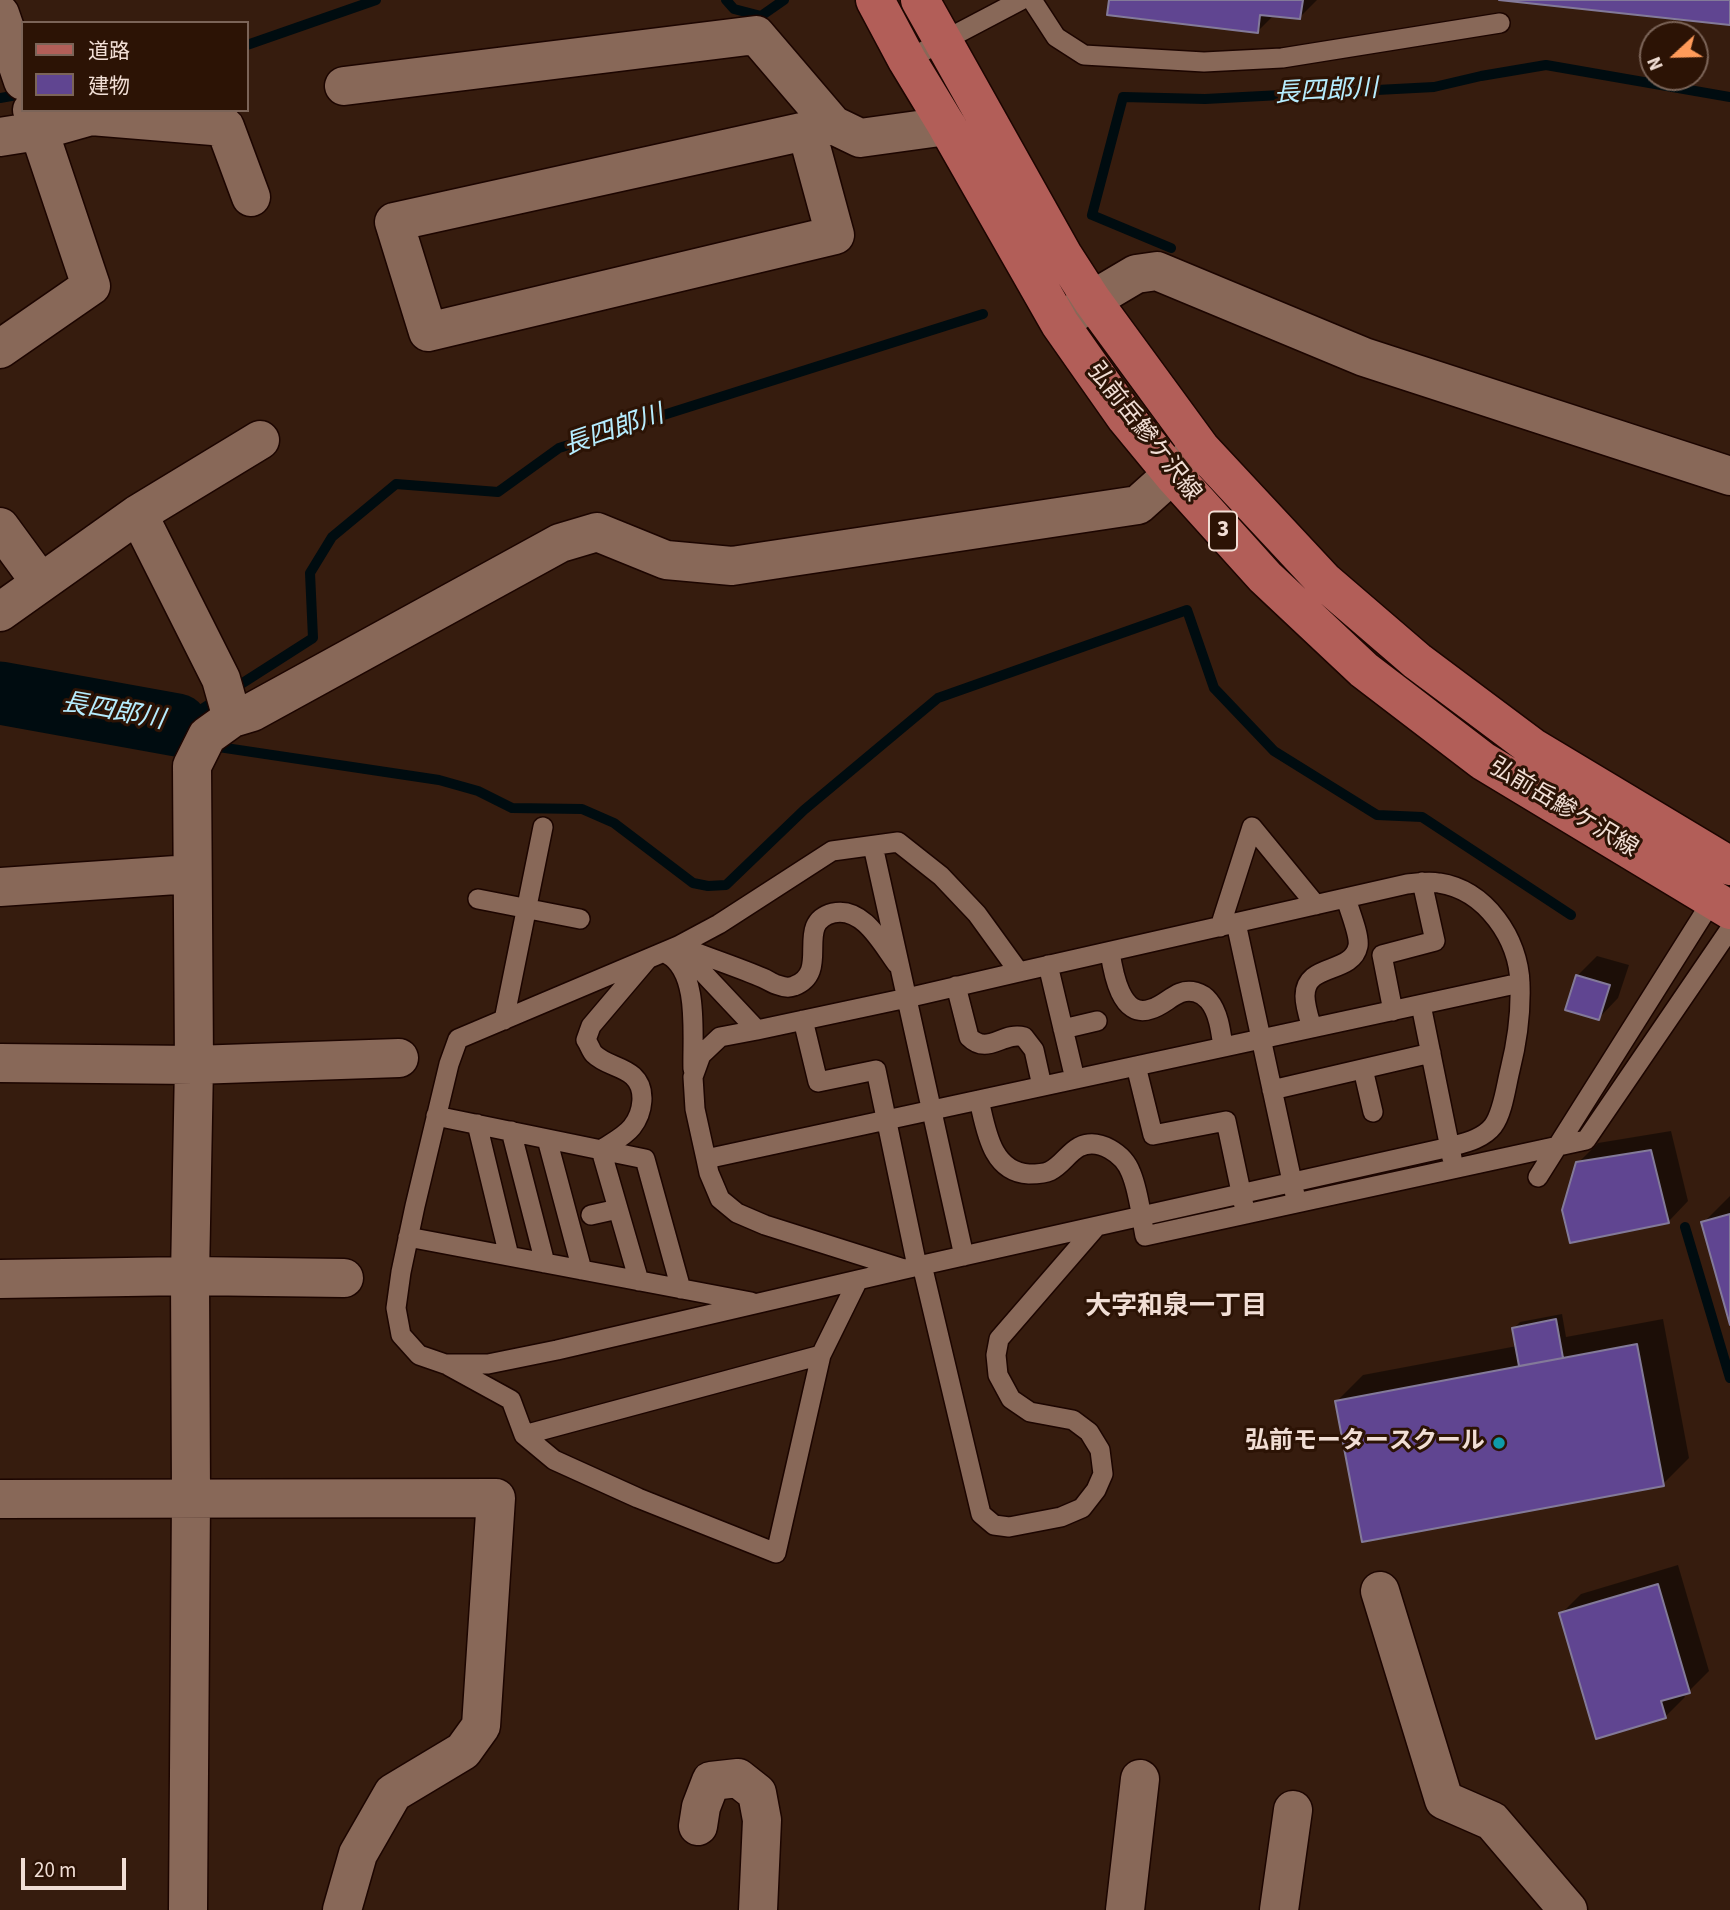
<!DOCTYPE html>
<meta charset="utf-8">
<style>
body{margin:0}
#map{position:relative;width:1730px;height:1910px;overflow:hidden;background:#361c0e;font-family:"Source Sans 3","Noto Sans JP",sans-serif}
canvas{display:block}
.legend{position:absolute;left:21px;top:21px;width:228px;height:91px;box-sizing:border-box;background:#2c1305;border:2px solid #7b6458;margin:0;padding:9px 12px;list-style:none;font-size:21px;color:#f1ded5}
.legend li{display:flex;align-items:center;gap:14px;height:35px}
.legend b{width:35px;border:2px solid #7b6458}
.north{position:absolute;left:1639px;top:21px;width:70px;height:70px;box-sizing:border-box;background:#2c1305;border:2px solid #7b6458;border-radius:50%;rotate:248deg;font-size:19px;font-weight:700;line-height:28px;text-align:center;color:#f1ded5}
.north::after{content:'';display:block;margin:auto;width:24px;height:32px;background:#ff9b5a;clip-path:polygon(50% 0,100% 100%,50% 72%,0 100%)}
.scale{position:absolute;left:21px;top:1858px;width:105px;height:32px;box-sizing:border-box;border:4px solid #f1ded5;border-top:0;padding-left:9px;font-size:21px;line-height:24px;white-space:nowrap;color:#f1ded5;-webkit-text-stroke:5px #2c1305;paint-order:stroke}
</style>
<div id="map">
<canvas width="1730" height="1910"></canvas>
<ul class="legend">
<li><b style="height:9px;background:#b25e58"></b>道路</li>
<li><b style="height:19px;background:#604591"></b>建物</li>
</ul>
<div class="north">N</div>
<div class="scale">20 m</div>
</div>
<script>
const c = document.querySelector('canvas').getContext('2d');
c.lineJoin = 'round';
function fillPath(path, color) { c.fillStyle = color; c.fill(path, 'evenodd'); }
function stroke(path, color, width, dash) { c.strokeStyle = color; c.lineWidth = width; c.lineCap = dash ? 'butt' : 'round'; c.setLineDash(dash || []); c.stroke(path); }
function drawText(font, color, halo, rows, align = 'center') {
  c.font = font + ' "Source Sans 3","Noto Sans JP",sans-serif'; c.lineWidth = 6; c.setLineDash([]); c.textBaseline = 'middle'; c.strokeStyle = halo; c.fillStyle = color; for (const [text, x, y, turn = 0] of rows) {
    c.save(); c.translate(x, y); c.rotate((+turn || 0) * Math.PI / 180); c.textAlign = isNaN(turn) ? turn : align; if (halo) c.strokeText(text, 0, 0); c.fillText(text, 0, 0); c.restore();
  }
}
fillPath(new Path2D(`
 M1111,0h206l-17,17 -26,-2 -16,16z
 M1597,956l32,9 -11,33 -19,20 -22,-42z
 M1671,1131l17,70 -19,20 -98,20 7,-78 20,-20z
 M1730,1196v122l-27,-95z
 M1562,1314l4,23 97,-18 26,139 -26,26 -326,-83 26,-26 154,-29 -3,-18 6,-6z
 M1678,1565l31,106 -20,20 -6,2 2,4 -20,20 -104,-103 20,-20z`), '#0007');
stroke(new Path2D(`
 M726,0l8,9 27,7 23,-16
 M247,45l129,-45
 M0,98l23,-4
 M1171,248l-79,-33 31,-118 82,2 229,-12 47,-11 65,-11 184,32
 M196,743l-20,-2 1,-16 136,-87 -3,-65 22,-36 64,-53 102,8 61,-44 424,-134
 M212,746l227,34 39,11 34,17 70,1 32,14 79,60 15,3 18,-1 78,-75 134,-112 249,-88 27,78 60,63 103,64 45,2 149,98
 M1685,1227l45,151`), '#000c10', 10);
stroke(new Path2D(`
 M0,693l177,32`), '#000c10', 63);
const building = new Path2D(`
 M1109,0h194l-3,19 -40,-4 -2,18 -151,-18z
 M1499,0h231v25z
 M1576,975l34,10 -11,35 -34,-10z
 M1651,1150l18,73 -99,20 -8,-33 14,-48z
 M1730,1214v111l-29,-103z
 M1556,1319l7,39 -44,8 -7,-38z
 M1637,1344l27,142 -302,56 -27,-141z
 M1658,1584l32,109 -29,8 5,17 -70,21 -37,-126z`);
fillPath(building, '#604591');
stroke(building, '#837a99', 2);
const service = new Path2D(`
 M1032,0l24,37 28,18 120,7 78,-4 218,-35
 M907,60l114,-60
 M898,842l43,34 36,38 42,58 388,-88c10,-1 21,-3 32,-1 47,7 80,56 81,101 1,28 -3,58 -10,86 -4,16 -7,43 -17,56 -10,13 -29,17 -43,21l-545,122 -348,81 -69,14h-43l-26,-9 -18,-20 -5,-27 5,-36 14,-66 34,-142 9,-25 220,-93 41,-22 113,-73z
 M873,846l91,410
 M478,899l102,20
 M1236,923l59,272
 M1220,927l32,-100 64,78
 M678,946l79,84 -37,7 -19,18 -8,22 2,32 11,50 3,14 11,26 17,14 28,12 139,44
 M682,947c27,11 55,20 81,31 5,2 10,6 15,7 5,2 11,3 16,1 38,-14 -1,-63 39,-73 30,-7 49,31 64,51
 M1110,952c3,20 11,68 41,57 11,-3 19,-12 29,-16 10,-4 22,-1 29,8 10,12 12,32 14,46
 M667,954c33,17 25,82 26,115
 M1048,965l27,114
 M956,986l13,51c19,19 34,-6 55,0l10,13 8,36
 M1421,1005l31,153
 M1393,1011l-11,-56 53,-14 -13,-59
 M504,1020l39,-193
 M803,1020l15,62 58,-12 41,196
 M1312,1028c-3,-10 -7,-22 -7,-32 0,-34 47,-21 53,-50 2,-11 -9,-36 -12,-48
 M1063,1029l34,-8
 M757,1030l150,-32 112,-26
 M1136,1066l17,69 73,-14 18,85
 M1363,1069l10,43
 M1272,1090l159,-37
 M979,1100c7,29 12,72 50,74 7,0 15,0 21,-3 12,-6 18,-18 29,-24 20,-10 45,7 52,26 8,19 10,43 14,63l441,-96 144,-211
 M436,1116l209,43 36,130
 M477,1124l32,132
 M511,1131l34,132
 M547,1139l35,131
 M706,1159l814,-176
 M1538,1177l177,-281
 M591,1215l27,-6
 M408,1237l343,65
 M922,1265l59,249 13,11 15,2 52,-10 21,-9 14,-18 7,-16 -3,-24 -11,-18 -16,-12 -43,-8 -19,-13 -13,-24 -2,-20 3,-16 97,-112
 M639,1281l-38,-131c10,-7 23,-13 31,-23 11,-14 15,-38 1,-51 -11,-10 -28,-11 -39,-22 -3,-3 -5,-10 -8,-14l5,-14 56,-66
 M449,1366l62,34 13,35 30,25 84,38 138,55 45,-198 37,-75
 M524,1435l297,-80`);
const minor = new Path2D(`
 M0,14l23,67
 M344,86l412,-51 77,90 27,13 87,-12
 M807,132l28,103 -407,97 -34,-110 439,-97
 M0,137l38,-6 53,-15 134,11 26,70
 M1065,320l27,-20 44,-26 21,-3 207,86 366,119
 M0,349l91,-63 -59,-176
 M138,514l83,165 11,39
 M0,527l41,56
 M0,612l138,-98 122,-74
 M0,887l191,-13
 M0,1063l194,2 205,-7
 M0,1279l190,-3 154,2
 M0,1499l496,-1 -15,228 -18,25 -70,42 -35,61 -16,56
 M1380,1591l64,209 48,21 76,89
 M698,1826l3,-19 10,-26 27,-3 19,15 5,27 -4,90
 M188,1910l3,-413 -1,-221 4,-211 -2,-299 15,-30 25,-18 20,-6 308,-169 37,-11 69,28 66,6 406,-61 60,-54
 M1125,1910l15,-131
 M1279,1910l14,-100`);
const primary = new Path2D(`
 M875,0l32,60 40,66 113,198 66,94 47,57 92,102 99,93 119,91 247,149
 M920,0l143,255 29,45 109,149 123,132 93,80 115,86 198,119`);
stroke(service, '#1c0500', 22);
stroke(minor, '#1c0500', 41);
stroke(primary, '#1c0500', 41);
stroke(service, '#886858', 19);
stroke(minor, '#886858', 38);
stroke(primary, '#b25e58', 38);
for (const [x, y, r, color] of [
 [1499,1443,7,"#0f9aa8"]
]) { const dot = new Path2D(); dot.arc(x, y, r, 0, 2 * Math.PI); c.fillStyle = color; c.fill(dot); stroke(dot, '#2c1305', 2.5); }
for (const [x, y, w] of [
 [1223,531,28]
]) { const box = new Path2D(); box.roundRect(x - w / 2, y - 19.5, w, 39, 5); c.fillStyle = '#2c1305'; c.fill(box); stroke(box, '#f1ded5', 2); }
drawText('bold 23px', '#f1ded5', null, [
 ["3",1223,531]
]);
drawText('24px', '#f1ded5', '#2c1305', [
 ["弘前岳鰺ケ沢線",1143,433,52],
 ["弘前岳鰺ケ沢線",1563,809,31]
]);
drawText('bold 24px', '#f1ded5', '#2c1305', [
 ["弘前モータースクール",1485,1443]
], 'right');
drawText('italic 26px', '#b6edff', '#2c1305', [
 ["長四郎川",1326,93,-3],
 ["長四郎川",614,432,-19],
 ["長四郎川",113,713,10]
]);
drawText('bold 26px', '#f1ded5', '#2c1305', [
 ["大字和泉一丁目",1176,1308]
]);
</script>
